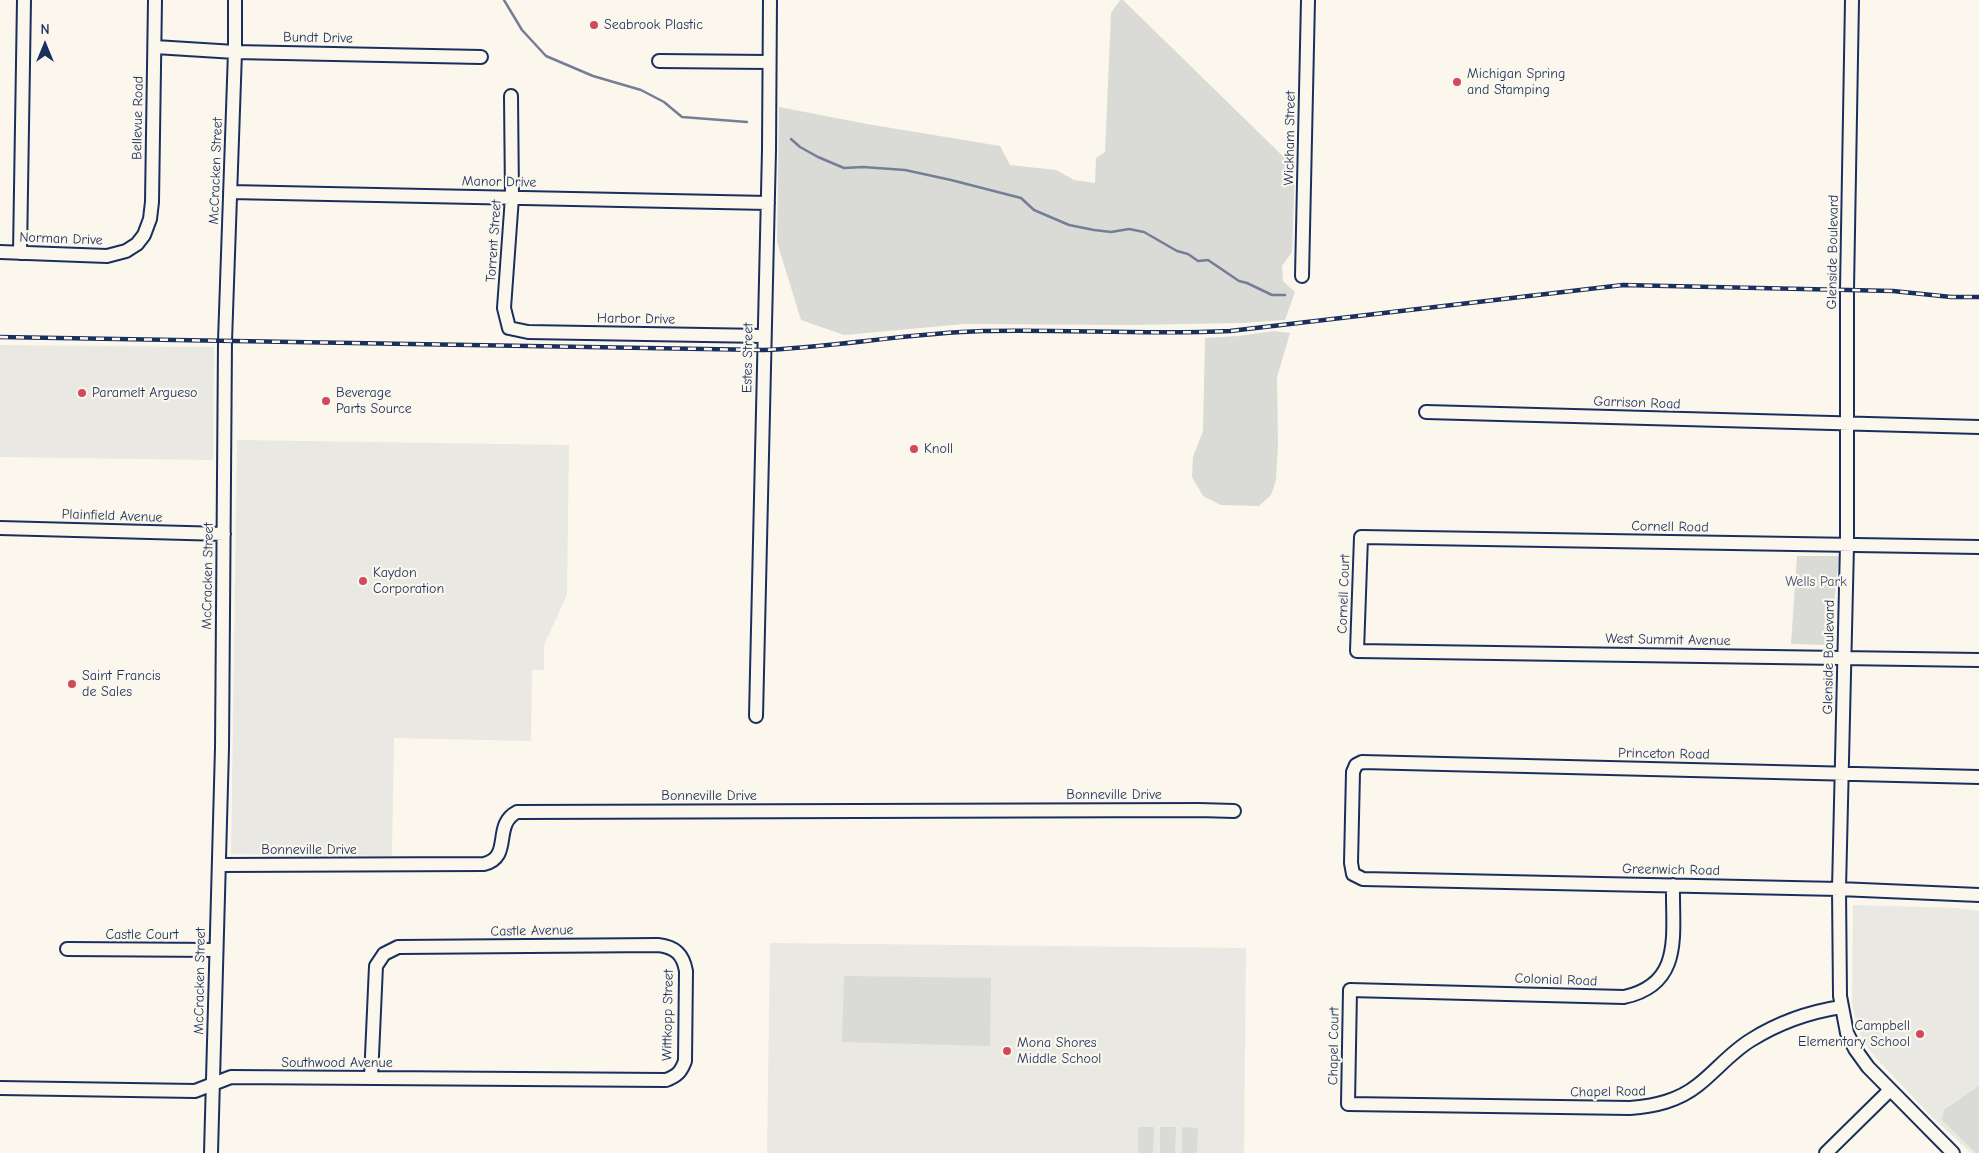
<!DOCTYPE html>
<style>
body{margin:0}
#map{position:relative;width:1979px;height:1153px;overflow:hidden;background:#fbf7ec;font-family:"Comic Neue",sans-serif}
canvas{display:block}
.north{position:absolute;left:20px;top:20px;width:50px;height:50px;-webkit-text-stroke:4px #fbf7ec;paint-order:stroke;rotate:0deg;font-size:14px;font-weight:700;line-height:20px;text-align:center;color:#1b2f5e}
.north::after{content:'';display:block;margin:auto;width:18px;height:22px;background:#1b2f5e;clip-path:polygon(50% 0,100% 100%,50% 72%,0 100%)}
</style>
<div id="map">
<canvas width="1979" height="1153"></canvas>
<div class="north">N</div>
</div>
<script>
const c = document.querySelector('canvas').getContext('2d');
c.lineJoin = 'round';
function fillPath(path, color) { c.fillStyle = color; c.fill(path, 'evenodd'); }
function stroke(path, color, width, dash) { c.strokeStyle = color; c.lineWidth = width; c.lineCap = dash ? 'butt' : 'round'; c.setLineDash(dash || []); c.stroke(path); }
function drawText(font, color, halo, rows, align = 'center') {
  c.font = font + ' "Comic Neue",sans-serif'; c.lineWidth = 4.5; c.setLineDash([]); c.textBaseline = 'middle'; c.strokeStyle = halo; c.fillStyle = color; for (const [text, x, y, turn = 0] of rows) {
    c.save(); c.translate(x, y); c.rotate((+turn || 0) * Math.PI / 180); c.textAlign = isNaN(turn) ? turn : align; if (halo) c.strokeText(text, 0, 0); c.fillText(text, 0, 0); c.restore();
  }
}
fillPath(new Path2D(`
 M0,345l214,2 -1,113 -213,-3z
 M237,440l332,5 -2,150 -23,50v25h-12l-1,71 -137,-3 -2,118 -161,-2z
 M1853,905l103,3 23,3v242h-8l-42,-39 -54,-57 -11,-15 -7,-15 -5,-24z
 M770,943l476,5 -2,205h-477z`), '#eae8e2');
fillPath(new Path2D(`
 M1120,0h3l172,168 -3,84 -10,14 1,15 12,11 -10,28 -43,3 -110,2 -168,-1 -120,11 -43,-15 -24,-78 2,-135 88,17 133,22 10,19 46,5 18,10 21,3 1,-25 9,-6 6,-139z
 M1274,331l16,2 -13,44 1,68 -2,35 -5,15 -12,11 -38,-1 -18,-9 -11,-19 1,-20 10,-26 2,-93 33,-2z
 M1797,556h42l-9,89 -39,-1z
 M844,976l147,2 -1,68 -148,-4z
 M1979,1086v67h-3l-34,-33 2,-10z
 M1138,1127h16l-1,26h-15z
 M1160,1127h16l-1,26h-15z
 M1182,1127l16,1 -1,25h-15z`), '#dadad7');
stroke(new Path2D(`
 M504,0l18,30 24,26 47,20 48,14 23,12 18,15 65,5
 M791,139l9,8 18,10 26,11 19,-1 42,3 46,10 70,18 13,12 35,15 25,5 17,2 18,-3 15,3 33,19 11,3 10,7 10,-1 31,21 8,2 25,12h13`), '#747e96', 2.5);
const minor = new Path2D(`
 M1852,0l-5,289v256l-8,344 1,107 7,37 8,16 13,18 85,86
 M155,47l80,5 246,5
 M659,61l109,1
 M511,96l1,101 -8,111 5,20 19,4 235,4
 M230,192l538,11
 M0,252l107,4 19,-5 11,-7 7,-9 6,-16 2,-17 3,-202
 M20,253l4,-253
 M1302,276l6,-276
 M1426,412l553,15
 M0,528l224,6
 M1979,547l-618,-10 -4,114 622,9
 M756,716l13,-566 1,-150
 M1979,777l-617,-15 -6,3 -3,7 -2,91 2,11 10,5 476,10 140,6
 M219,865l265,-1c29,-7 8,-39 33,-52l682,-2 35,1
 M1673,885c-1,49 11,99 -49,112l-274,-7 -2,114 282,4c25,-2 48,-7 68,-23 18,-14 33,-33 53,-45 27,-17 58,-28 90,-33
 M67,949l149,1
 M0,1088l195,3 36,-14 435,3c11,-4 15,-8 19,-19l1,-90c-3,-17 -11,-24 -28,-26l-260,2 -14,7 -8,12 -5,112
 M211,1153l11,-405 3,-407 10,-289v-52
 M1826,1153l64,-63`);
stroke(minor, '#1b2f5e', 16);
stroke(minor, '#fbf7ec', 12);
const rail = new Path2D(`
 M0,337l763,13c74,-3 146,-17 220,-19 82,-2 164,4 247,0l393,-46 270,6 58,6h28`);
stroke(rail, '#1b2f5e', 4.5);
stroke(rail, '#fbf7ec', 2.5, [8]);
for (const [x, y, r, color] of [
 [594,25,5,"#d1495b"],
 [1457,82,5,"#d1495b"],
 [82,393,5,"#d1495b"],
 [326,401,5,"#d1495b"],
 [914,449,5,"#d1495b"],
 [363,581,5,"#d1495b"],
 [72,684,5,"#d1495b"],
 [1920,1034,5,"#d1495b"],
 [1007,1051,5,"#d1495b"]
]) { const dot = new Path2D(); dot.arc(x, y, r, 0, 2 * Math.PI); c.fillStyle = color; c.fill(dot); stroke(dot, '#fbf7ec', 2); }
drawText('14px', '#1b2f5e', '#fbf7ec', [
 ["Seabrook Plastic",604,25],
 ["Michigan Spring",1467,74],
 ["and Stamping",1467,90],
 ["Paramelt Argueso",92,393],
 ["Beverage",336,393],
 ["Parts Source",336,409],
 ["Knoll",924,449],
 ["Kaydon",373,573],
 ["Corporation",373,589],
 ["Saint Francis",82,676],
 ["de Sales",82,692],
 ["Campbell",1910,1026,"right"],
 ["Elementary School",1910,1042,"right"],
 ["Mona Shores",1017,1043],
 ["Middle School",1017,1059]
], 'left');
drawText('14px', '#1b2f5e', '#fbf7ec', [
 ["Bundt Drive",318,38,1],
 ["Bellevue Road",138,118,-89],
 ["Wickham Street",1290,138,-89],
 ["McCracken Street",216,171,-88],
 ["Manor Drive",499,182,1],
 ["Norman Drive",61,239,2],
 ["Torrent Street",494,241,-86],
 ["Glenside Boulevard",1833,252,-89],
 ["Harbor Drive",636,319,1],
 ["Estes Street",748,358,-89],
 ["Garrison Road",1637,403,2],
 ["Plainfield Avenue",112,516,2],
 ["Cornell Road",1670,527,1],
 ["McCracken Street",208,576,-89],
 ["Cornell Court",1344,594,-88],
 ["West Summit Avenue",1668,640,1],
 ["Glenside Boulevard",1829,657,-89],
 ["Princeton Road",1664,754,1],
 ["Bonneville Drive",1114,795],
 ["Bonneville Drive",709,796],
 ["Bonneville Drive",309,850],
 ["Greenwich Road",1671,870,1],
 ["Castle Avenue",532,931,-1],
 ["Castle Court",142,935],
 ["Colonial Road",1556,980,2],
 ["McCracken Street",200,981,-89],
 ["Wittkopp Street",668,1015,-89],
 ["Chapel Court",1334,1046,-89],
 ["Southwood Avenue",337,1063],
 ["Chapel Road",1608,1092,-1]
]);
drawText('14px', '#415176', '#fbf7ec', [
 ["Wells Park",1816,582]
]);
</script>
